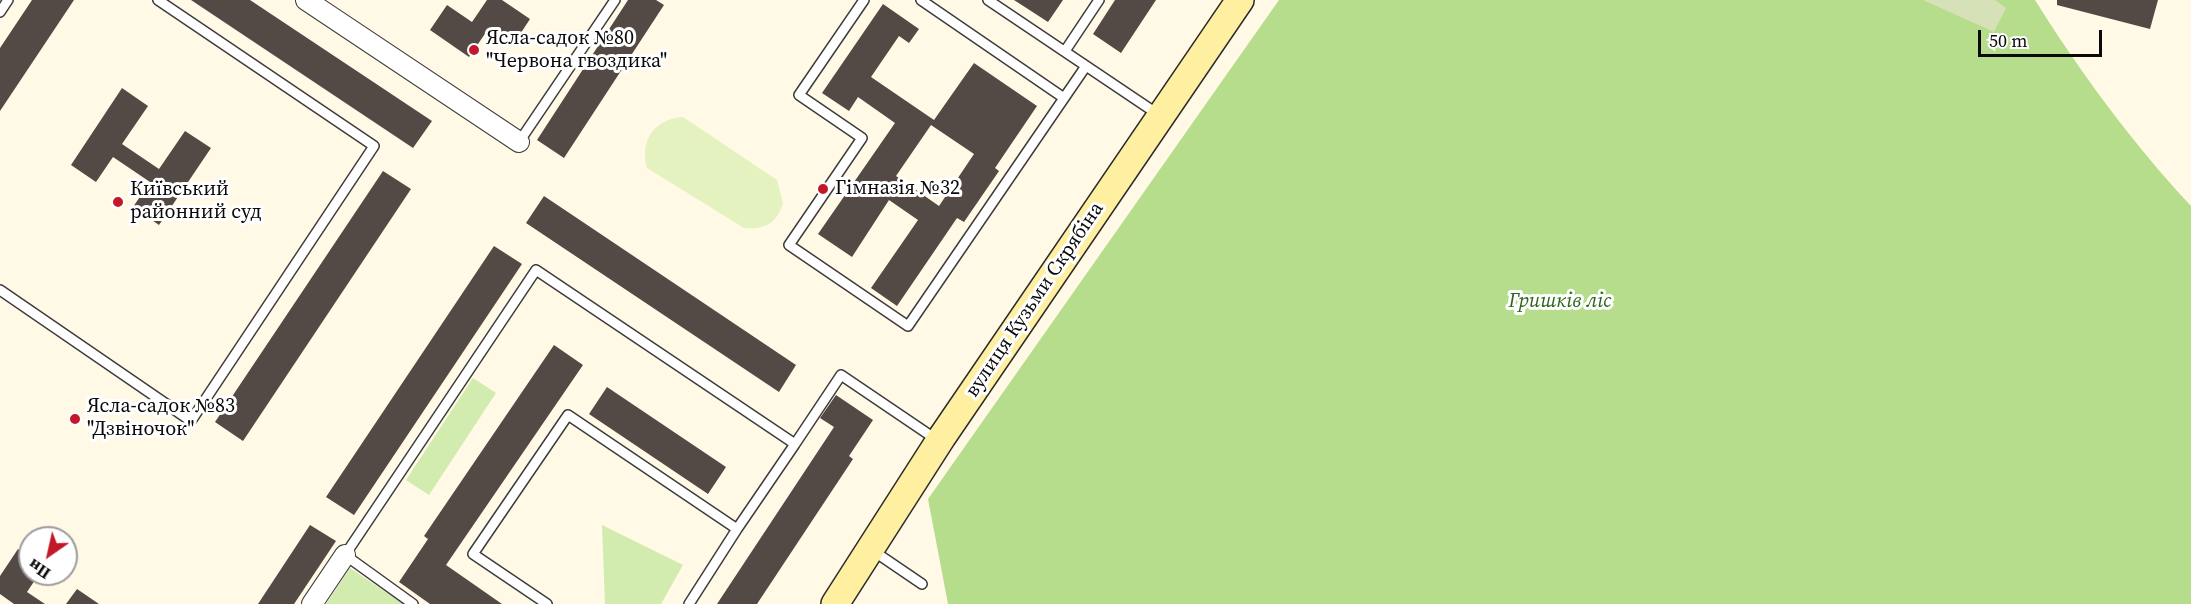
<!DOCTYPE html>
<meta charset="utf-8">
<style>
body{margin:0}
#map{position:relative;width:2191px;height:604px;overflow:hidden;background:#fff9e6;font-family:"Source Serif 4",serif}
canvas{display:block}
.north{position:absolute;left:18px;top:526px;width:60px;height:60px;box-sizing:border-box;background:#fff;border:2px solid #9d9d9d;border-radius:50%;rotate:214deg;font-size:16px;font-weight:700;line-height:24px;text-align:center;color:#0a0a0a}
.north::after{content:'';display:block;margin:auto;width:21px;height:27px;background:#c3182a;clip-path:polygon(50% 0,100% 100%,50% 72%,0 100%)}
.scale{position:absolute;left:1978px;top:30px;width:124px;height:27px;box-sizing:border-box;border:3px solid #0a0a0a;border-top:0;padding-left:8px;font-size:18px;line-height:21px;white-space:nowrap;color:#0a0a0a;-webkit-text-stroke:4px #fff;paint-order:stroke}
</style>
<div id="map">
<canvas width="2191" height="604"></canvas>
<div class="north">Пн</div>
<div class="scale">50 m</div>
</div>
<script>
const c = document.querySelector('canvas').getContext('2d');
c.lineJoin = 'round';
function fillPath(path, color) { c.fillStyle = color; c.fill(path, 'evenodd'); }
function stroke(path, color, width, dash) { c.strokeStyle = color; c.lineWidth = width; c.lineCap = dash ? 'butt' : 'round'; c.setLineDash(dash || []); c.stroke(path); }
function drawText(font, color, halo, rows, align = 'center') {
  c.font = font + ' "Source Serif 4",serif'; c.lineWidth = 6; c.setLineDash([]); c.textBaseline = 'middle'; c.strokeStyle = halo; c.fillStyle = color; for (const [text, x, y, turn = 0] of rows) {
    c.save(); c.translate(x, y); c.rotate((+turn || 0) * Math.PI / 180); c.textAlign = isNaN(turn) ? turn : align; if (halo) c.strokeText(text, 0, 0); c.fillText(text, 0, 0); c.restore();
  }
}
fillPath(new Path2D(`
 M473,378l23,15 -67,102 -23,-15z
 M602,525l81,40 -22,39h-56z
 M350,568l53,36h-77z`), '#d1ecae');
fillPath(new Path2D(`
 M1279,0h756c45,72 98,144 156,206v398h-1243l-20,-105z`), '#b5dd8c');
fillPath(new Path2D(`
 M1923,0h72l11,8 -12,24z`), '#d6e1b7');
fillPath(new Path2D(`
 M683,117l94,63 6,23c-6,20 -18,27 -39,25l-97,-60c-8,-28 8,-49 36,-51z`), '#e4f2c0');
fillPath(new Path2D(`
 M32,0h42l-74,111v-63z
 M191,0h59l182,121 -19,27z
 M487,0h15l28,19 -17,26 -24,-17 -20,29 -39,-27 17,-25 25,17z
 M628,0h28l8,5 -100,153 -27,-18z
 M1014,0h49l-15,22z
 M1115,0h41l-35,53 -28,-19z
 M2057,0h101l-8,29 -93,-24z
 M883,4l36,25 -10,14 -10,-7 -28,41 63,43 40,-57 63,43 -42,62 4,3 -35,51 -7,-4 -60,88 -26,-18 47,-68 -29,-20 -37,57 -34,-23 77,-111 -37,-26 -9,14 -27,-18zM931,125l43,29 -35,52 -43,-30z
 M122,88l26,18 -26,38 37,25 26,-38 26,17 -52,77 -26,-18 17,-25 -37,-25 -17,25 -25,-17z
 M383,171l28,18 -168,252 -28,-19z
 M544,196l252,169 -17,27 -253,-169z
 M494,246l28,18 -168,251 -28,-18z
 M554,345l29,20 -137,200 56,39h-72l-31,-22 29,-43 -4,-3z
 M607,387l119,80 -18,27 -119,-80z
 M836,395l37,25 -24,36 4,3 -96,145h-40l117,-177 -14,-9z
 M310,525l26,16 -42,63h-36z
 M18,549l12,8v17h9l-12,18 18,12h-31l-14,-10v-18z
 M77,589l22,15h-33z`), '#534a45');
const lane = new Path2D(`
 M864,0l-65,95 63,43 -73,107 119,81 178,-260
 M921,0l143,98
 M988,0l171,115
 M0,12l8,-12
 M1065,51l34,-51
 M519,142l96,-142
 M0,290l191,131 183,-275 -216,-146
 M872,550l50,34
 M413,604l-68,-49 191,-285 259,174 46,-69 96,65
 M547,604l-74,-50 95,-139 169,114 58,-85
 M689,604l48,-75`);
const street = new Path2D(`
 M306,0l213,142
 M312,604l33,-49`);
const secondary = new Path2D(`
 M835,604l107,-167 298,-437`);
stroke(lane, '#3d3d3d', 12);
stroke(street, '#3d3d3d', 22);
stroke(secondary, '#2c2c2c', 30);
stroke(lane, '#fff', 9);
stroke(street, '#fff', 20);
stroke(secondary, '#ffefa1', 27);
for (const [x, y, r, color] of [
 [474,50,6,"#c3182a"],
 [823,189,6,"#c3182a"],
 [118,202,6,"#c3182a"],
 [75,419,6,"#c3182a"]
]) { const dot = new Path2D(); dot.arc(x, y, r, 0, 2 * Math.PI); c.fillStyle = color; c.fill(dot); stroke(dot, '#fff', 2); }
drawText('20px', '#0a0a0a', '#fff', [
 ["Ясла-садок №80",486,39],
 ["\"Червона гвоздика\"",486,62],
 ["Гімназія №32",835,189],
 ["Київський",130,190],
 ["районний суд",130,213],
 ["Ясла-садок №83",87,407],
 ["\"Дзвіночок\"",87,430]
], 'left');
drawText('20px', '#0a0a0a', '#fff', [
 ["вулиця Кузьми Скрябіна",1035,300,-56]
]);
drawText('italic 20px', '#2b6517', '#fff', [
 ["Гришків ліс",1560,302]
]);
</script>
